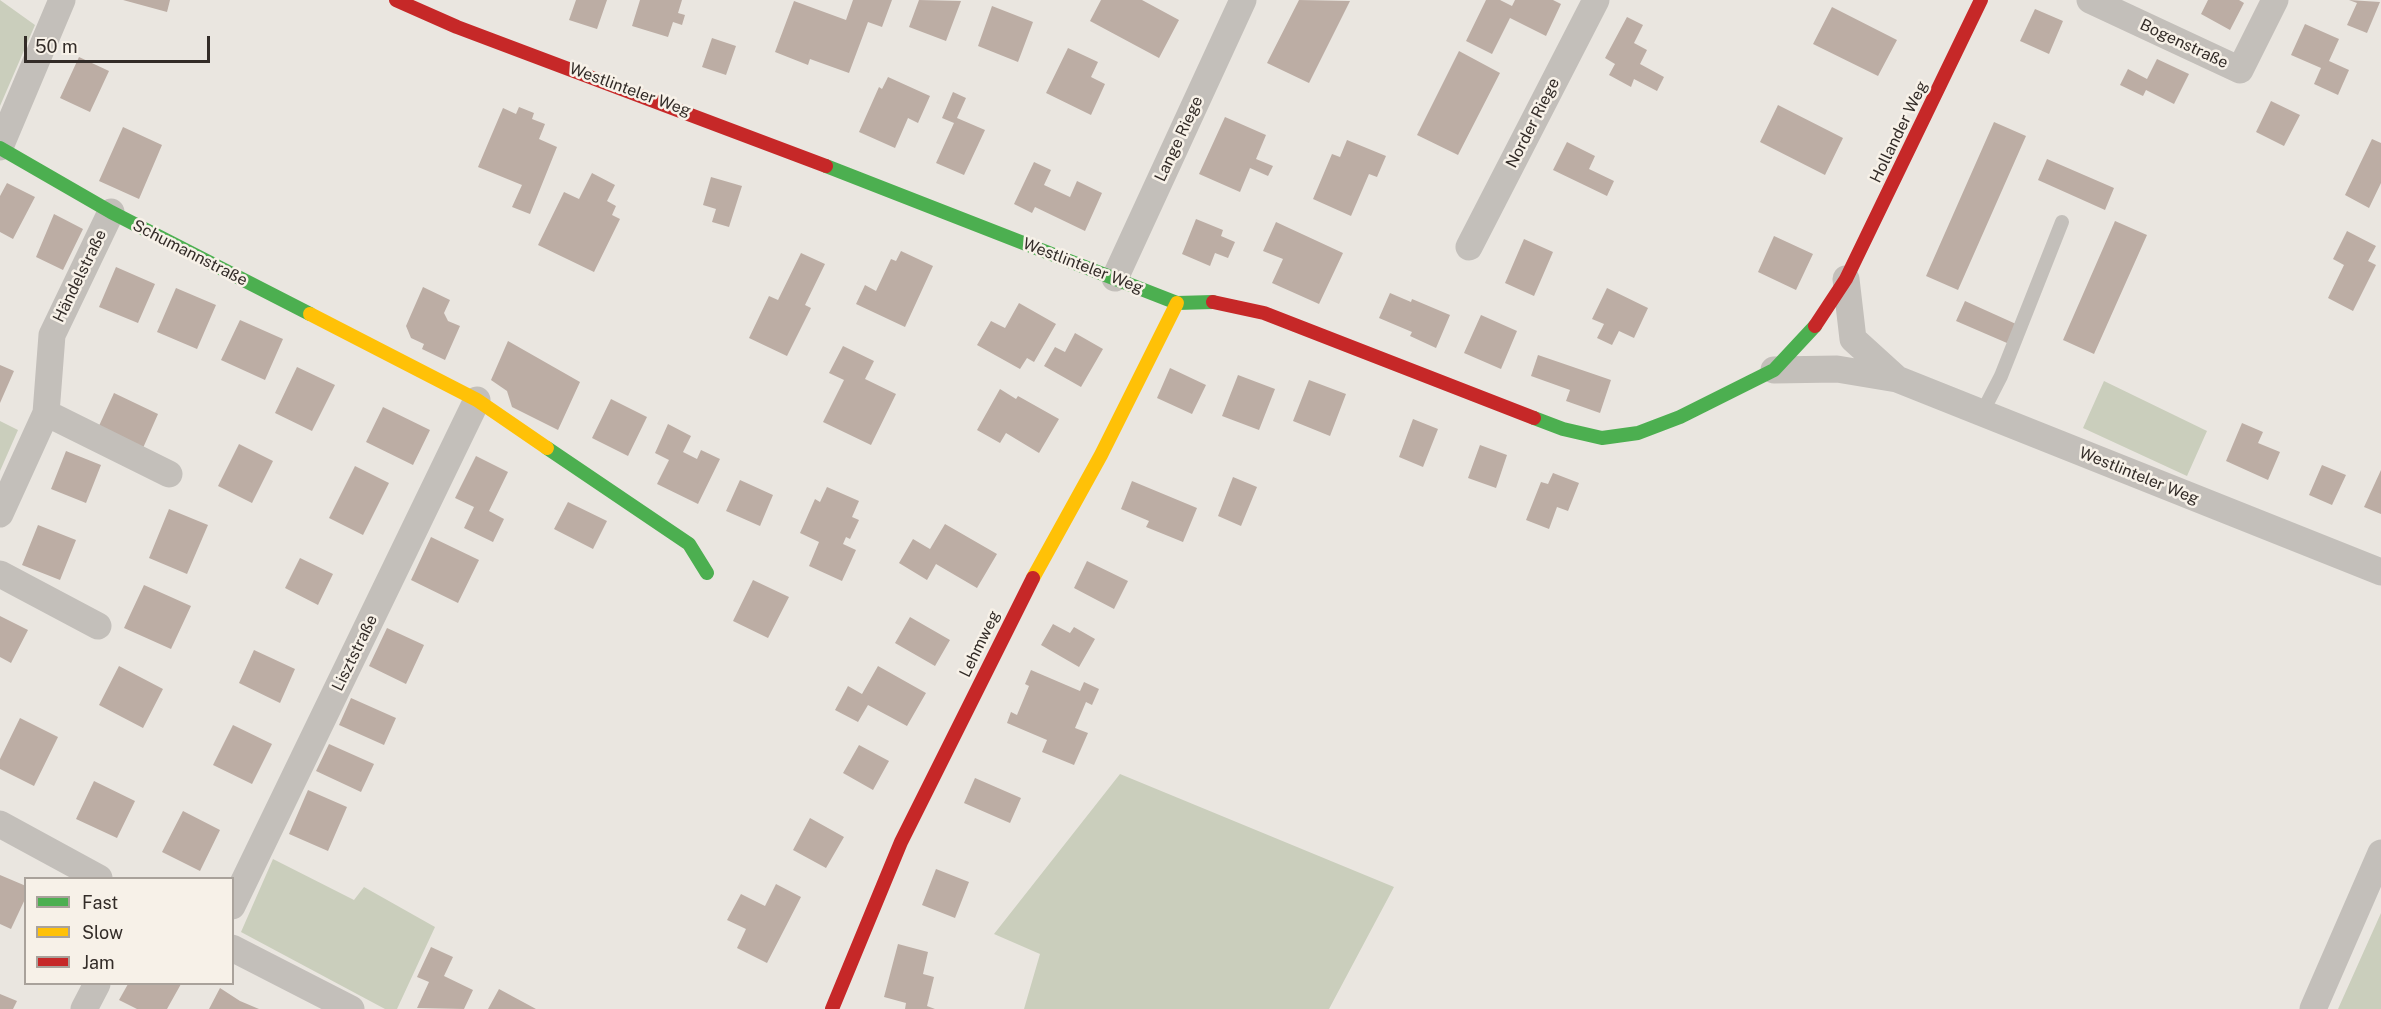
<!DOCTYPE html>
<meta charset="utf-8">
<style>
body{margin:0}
#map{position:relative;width:2381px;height:1009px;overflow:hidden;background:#eae6e0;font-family:"Public Sans",sans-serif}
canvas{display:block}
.legend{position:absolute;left:24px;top:877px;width:210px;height:108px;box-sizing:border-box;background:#f7f1e8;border:2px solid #a9a29b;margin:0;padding:8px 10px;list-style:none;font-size:18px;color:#332c28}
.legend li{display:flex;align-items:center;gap:12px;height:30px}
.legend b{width:30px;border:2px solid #a9a29b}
.scale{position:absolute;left:24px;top:36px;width:186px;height:27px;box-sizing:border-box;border:3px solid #332c28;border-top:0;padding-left:8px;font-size:18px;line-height:21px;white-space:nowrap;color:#332c28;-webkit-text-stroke:4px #f7f1e8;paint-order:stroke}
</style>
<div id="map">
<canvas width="2381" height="1009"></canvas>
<ul class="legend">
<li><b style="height:8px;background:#4caf50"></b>Fast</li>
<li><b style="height:8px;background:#ffc107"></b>Slow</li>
<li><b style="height:8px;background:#c62828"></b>Jam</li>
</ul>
<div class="scale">50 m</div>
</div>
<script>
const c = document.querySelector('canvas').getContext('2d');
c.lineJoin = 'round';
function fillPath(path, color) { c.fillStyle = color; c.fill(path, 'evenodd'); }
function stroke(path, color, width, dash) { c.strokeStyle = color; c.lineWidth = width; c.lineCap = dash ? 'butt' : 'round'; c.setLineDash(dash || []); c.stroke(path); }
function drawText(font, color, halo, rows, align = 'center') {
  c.font = font + ' "Public Sans",sans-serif'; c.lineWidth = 5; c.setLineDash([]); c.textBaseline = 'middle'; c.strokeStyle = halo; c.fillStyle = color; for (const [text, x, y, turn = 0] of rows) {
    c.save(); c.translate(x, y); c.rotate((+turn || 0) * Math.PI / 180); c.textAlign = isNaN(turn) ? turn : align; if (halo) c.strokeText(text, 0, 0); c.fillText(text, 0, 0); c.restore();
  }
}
fillPath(new Path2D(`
 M0,0l35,25 -35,81z
 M2104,381l103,50 -20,45 -104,-48z
 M0,421l18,9 -18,41z
 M1120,774l274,113 -65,122h-305l16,-55 -46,-20z
 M273,859l81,41 10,-13 71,40 -38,82h-12l-144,-77z
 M2381,913v96h-43z`), '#cacebc');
fillPath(new Path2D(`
 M123,0h47l-3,12z
 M576,0h31l-10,29 -28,-9z
 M640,0h42l-4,13 7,2 -3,10 -9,-3 -5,15 -36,-11z
 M853,0h39l-10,27 -14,-5 -19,51 -39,-14 -2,6 -33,-13 19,-51 52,19z
 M919,0l42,1 -15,40 -37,-14z
 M1101,0h41l37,20 -20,38 -69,-37z
 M1299,0l51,1 -41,82 -42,-20z
 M1486,0h14l12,6 3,-6h38l8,4 -15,32 -36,-18 -18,36 -26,-13z
 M2208,0h31l5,3 -14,27 -29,-16z
 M2349,0l31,2 -13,31 -20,-8 10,-22z
 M992,6l41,16 -15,40 -40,-16z
 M1832,7l65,33 -19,36 -65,-32z
 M2035,9l28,12 -14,33 -29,-13z
 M1627,17l16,8 -9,18 13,7 -7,14 24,13 -7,14 -23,-12 -3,8 -22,-12 6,-11 -10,-6z
 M2305,24l34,15 -10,22 20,9 -11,25 -24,-11 7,-16 -30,-13z
 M712,38l24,8 -10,29 -24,-8z
 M1068,48l30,14 -7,15 14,7 -14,31 -45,-22z
 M1459,51l41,22 -42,82 -41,-20z
 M79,57l30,14 -19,41 -30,-14z
 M2157,59l32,15 -15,30 -28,-14 -3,6 -23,-11 8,-16 19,10z
 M888,77l42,19 -12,27 -10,-5 -13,30 -36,-16 20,-45 3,2z
 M953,92l13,6 -9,20 28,12 -21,45 -28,-12 18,-40 -12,-5z
 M2271,101l29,14 -16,31 -28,-14z
 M1778,105l65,33 -18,37 -65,-33z
 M519,107l15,6 -2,6 13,5 -6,15 18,8 -27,67 -18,-7 10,-22 -44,-18 25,-59 13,6z
 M1225,117l41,18 -10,24 17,7 -5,10 -18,-8 -10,24 -41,-18z
 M1994,122l32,14 -68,154 -32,-14z
 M123,127l39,18 -23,54 -40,-18z
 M2372,139l9,4v40l-12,25 -24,-13z
 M1347,140l39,16 -9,21 -8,-3 -18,42 -38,-17 19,-45 8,3z
 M1567,142l28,14 -6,13 25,12 -7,15 -54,-26z
 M2047,159l67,29 -9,22 -67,-30z
 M1034,162l17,8 -7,15 26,12 7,-16 25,12 -17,38 -50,-24 -3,6 -18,-9z
 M592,173l23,12 -8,16 9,5 -4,9 8,4 -26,53 -56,-27 26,-53 15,7z
 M711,177l31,9 -13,41 -17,-5 4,-13 -13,-4z
 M7,183l28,14 -22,42 -13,-7v-36z
 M54,214l29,15 -20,41 -27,-13z
 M1196,219l27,11 -2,6 14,6 -7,16 -13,-5 -5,13 -28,-12z
 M2115,221l32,14 -53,119 -31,-14z
 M1276,222l67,31 -24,51 -47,-21 11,-24 -20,-8z
 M2347,231l29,15 -8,15 8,4 -23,46 -25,-13 16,-33 -11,-6z
 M1774,236l39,18 -17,36 -38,-18z
 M1524,239l29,13 -19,44 -29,-13z
 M901,251l32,15 -28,61 -49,-23 9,-19 11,6 15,-32 5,2z
 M801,253l24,11 -20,41 6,3 -24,48 -38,-18 20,-42 9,4z
 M116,267l39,17 -17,39 -39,-16z
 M423,287l27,13 -6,13 4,8 12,5 -15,34 -23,-11 2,-5 -13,-6 -5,-12z
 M176,288l40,17 -19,44 -40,-17z
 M1607,288l41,20 -14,30 -15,-7 -7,14 -15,-7 7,-14 -12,-5z
 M1390,293l21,9 1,-3 38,16 -14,33 -26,-12 2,-4 -33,-14z
 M1965,301l51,23 -9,19 -51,-22z
 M1019,303l37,21 -22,38 -7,-4 -7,11 -43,-24 14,-24 14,7z
 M1481,315l36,16 -16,38 -37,-16z
 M240,320l43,19 -18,41 -44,-20z
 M1075,333l28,16 -22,38 -37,-21 11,-19 10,5z
 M508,341l72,41 -22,48 -46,-23 -5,-16 -16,-11z
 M843,346l31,15 -9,18 31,15 -25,51 -48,-23 21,-42 -15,-7z
 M1538,355l73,25 -11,33 -34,-12 4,-11 -39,-14z
 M0,365l14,6 -14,32z
 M297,367l38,18 -23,46 -37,-18z
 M1170,368l36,17 -14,29 -35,-16z
 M1238,375l37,14 -16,41 -37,-14z
 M1309,380l37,14 -16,42 -37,-15z
 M1000,389l16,10 2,-3 41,23 -20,34 -33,-20 -6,10 -23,-13z
 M114,393l44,21 -15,34 -45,-20z
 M611,399l36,18 -19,39 -36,-18z
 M383,407l47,23 -17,35 -47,-23z
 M1413,419l25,10 -15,38 -24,-10z
 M2242,423l21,9 -5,11 22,9 -12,28 -42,-19z
 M668,424l23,12 -8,16 14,7 4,-9 19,9 -22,45 -41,-20 12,-24 -14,-7z
 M239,444l34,17 -21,42 -34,-17z
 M1480,445l27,10 -11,33 -28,-10z
 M66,451l35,14 -15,38 -35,-14z
 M476,456l32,16 -19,39 15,8 -11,23 -29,-14 10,-21 -19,-9z
 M2322,465l24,10 -14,30 -23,-10z
 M355,466l34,17 -26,52 -34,-17z
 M2381,470v44l-17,-7z
 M1553,473l26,10 -11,28 -11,-4 -8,22 -23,-9 15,-38 7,2z
 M1233,477l24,10 -16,39 -23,-10z
 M740,480l33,15 -13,31 -34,-15z
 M1132,481l65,27 -14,34 -37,-15 3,-6 -28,-12z
 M827,487l32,14 -7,16 7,3 -9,19 -4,-2 -3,7 13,6 -14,31 -33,-15 10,-24 -19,-9 15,-34 5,3z
 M568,502l39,19 -14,28 -39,-20z
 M169,509l39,16 -21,49 -38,-16z
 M945,524l52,30 -20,34 -41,-24 -9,16 -28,-17 14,-24 17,10z
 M38,525l38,15 -16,40 -38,-15z
 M431,537l48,23 -21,43 -47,-23z
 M300,558l33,16 -15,31 -33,-17z
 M1087,561l41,20 -14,28 -40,-21z
 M753,580l36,17 -21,41 -35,-17z
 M144,585l47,21 -20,43 -47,-21z
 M0,616l28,14 -17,33 -11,-6z
 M910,617l40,23 -15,26 -40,-23z
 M1053,624l17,9 4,-6 21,12 -16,28 -38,-22z
 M387,628l37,17 -18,39 -37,-18z
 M254,650l41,19 -15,34 -41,-20z
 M119,666l44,23 -20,39 -44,-23z
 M878,666l48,27 -19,33 -39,-21 -10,17 -23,-12 13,-24 14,8z
 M1031,670l49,21 4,-9 15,7 -7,16 -6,-3 -11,26 13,5 -14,32 -32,-13 5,-12 -40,-17 4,-11 6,3 12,-29 -4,-2z
 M351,698l45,20 -12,27 -45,-20z
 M20,718l38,19 -24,49 -34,-17v-10z
 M233,725l39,19 -20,40 -39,-19z
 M329,744l45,20 -13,28 -45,-21z
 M859,745l30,16 -16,29 -30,-17z
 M975,778l46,20 -11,25 -46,-20z
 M94,781l41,20 -18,37 -41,-19z
 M308,790l39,17 -19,44 -39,-17z
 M183,811l37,19 -20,41 -38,-19z
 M810,818l34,19 -18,31 -33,-18z
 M936,869l33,13 -14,36 -33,-13z
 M0,875l26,11v11l-15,32 -11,-5z
 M776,884l25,13 -34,66 -30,-15 9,-19 -19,-9 14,-26 24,12z
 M898,944l30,8 -5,22 11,3 -7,29 8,3h-30l1,-6 -22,-6z
 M431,947l22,10 -9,19 29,14 -9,19 -47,-1 12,-26 -12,-5z
 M128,984h53l-14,25h-30l-18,-9z
 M220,988l20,13 19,8h-50z
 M499,989l37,20h-48z
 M0,994l17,7 -4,8h-13z`), '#bcada4');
stroke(new Path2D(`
 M1982,413l19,-37 61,-154`), '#c3bfba', 14);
stroke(new Path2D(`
 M2090,0l150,70 35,-70
 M0,147l62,-147
 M1469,247l127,-247
 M1115,278l128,-278
 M1846,279l7,60 44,40
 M1774,370l63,-1 60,10 484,193
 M46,413l123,61
 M0,514l46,-101 6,-78 59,-123
 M0,574l98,52
 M0,824l99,54
 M232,906l245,-506
 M232,948l119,61
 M84,1009l13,-25
 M2313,1009l68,-156`), '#c3bfba', 27);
stroke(new Path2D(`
 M0,148l111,64 199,102
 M826,166l351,137 36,-1
 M1534,418l29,11 39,9 36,-5 42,-16 94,-47 41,-44
 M547,448l142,96 18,29`), '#4caf50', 14);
stroke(new Path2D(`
 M310,314l167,86 70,48
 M1033,578l68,-123 76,-152`), '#ffc107', 14);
stroke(new Path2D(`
 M396,0l61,27 369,139
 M1213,302l51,11 270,105
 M1815,326l31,-47 135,-279
 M832,1009l69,-167 132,-264`), '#c62828', 14);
drawText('16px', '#332c28', '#f7f1e8', [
 ["Bogenstraße",2184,44,25],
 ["Westlinteler Weg",630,90,20],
 ["Norder Riege",1533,123,-63],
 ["Hollander Weg",1899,132,-64],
 ["Lange Riege",1179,139,-65],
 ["Schumannstraße",190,253,27],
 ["Westlinteler Weg",1083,266,21],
 ["Händelstraße",80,276,-64],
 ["Westlinteler Weg",2139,476,22],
 ["Lehmweg",980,644,-64],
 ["Lisztstraße",355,653,-64]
]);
</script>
